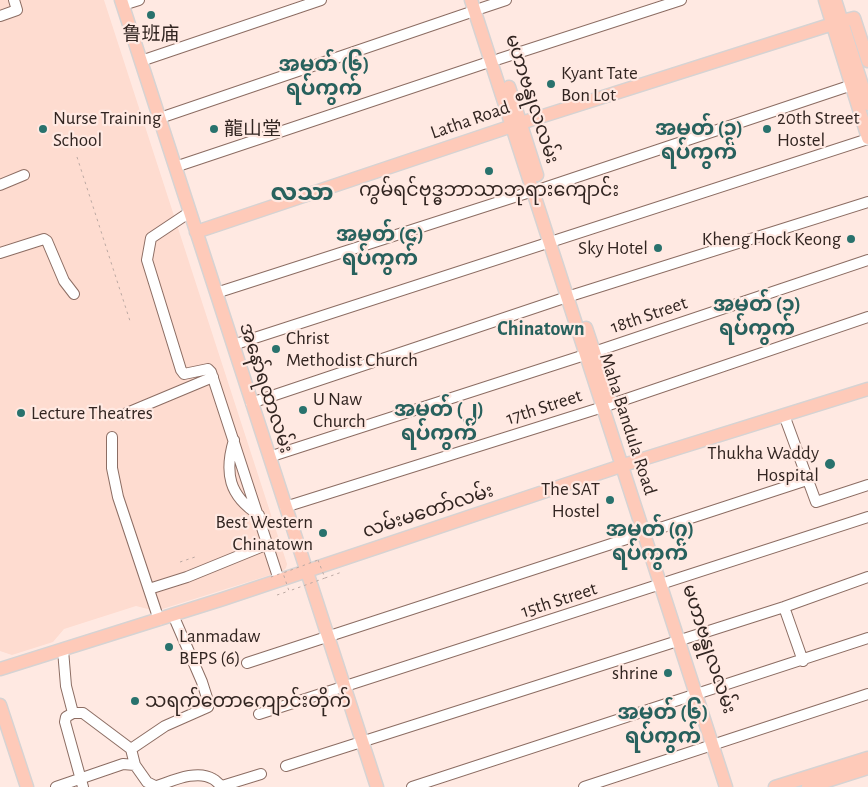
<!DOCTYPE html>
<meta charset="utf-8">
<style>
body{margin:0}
canvas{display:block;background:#ffe9e2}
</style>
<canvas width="868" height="787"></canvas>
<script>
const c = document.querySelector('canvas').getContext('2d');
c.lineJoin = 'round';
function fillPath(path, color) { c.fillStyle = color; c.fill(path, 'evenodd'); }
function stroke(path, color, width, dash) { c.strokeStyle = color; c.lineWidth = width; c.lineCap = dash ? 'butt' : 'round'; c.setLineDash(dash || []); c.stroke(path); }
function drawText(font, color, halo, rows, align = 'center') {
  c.font = font + ' "Alegreya Sans","Noto Sans SC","Noto Sans Myanmar",sans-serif'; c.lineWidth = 4.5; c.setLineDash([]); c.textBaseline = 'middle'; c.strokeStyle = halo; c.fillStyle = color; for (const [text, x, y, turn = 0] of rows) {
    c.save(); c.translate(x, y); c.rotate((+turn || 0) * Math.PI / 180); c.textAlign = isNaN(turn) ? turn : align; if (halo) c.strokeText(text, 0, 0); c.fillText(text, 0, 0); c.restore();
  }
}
fillPath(new Path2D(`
 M0,0h104l183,564 -1,4 -3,3 -127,40 -20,-5 -72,23 -11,13 -41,13 -12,-4z`), '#fedcd0');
const minor = new Path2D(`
 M123,5l16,-5
 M482,8l24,-8
 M0,16l17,-6 -3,-10
 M499,59l182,-59
 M141,61l180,-61
 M160,118l314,-107
 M175,167l317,-106
 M0,185l24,-10
 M541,189l317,-106
 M190,212l-39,26 -4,22 34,110 3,4 24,-5 3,3 68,208
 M0,253l44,-14 3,2 17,40 10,13
 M216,293l317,-102
 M233,345l635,-206
 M251,403l316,-106 301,-95
 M122,415l91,-38
 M784,415l32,87 52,-17
 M112,437v31l6,29 41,123
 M234,440c-10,33 -5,56 25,75
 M269,457l325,-105 274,-92
 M285,507l318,-100 265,-90
 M149,589l38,-12 81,-33
 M784,607l19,54
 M63,650l3,36 7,27h10l48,36 4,16 12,17 10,5
 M247,663l560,-183
 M73,713l-7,4 -1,5 18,65
 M259,714l609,-197
 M131,749l34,-23 43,-19 1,-3 -7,-22 -29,-67
 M286,766l498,-159 84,-30
 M157,786c15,-5 40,-17 56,-7 4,2 5,5 9,7l39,-12
 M56,787l67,-23 12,1
 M412,787l456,-149
 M584,787l284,-93`);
const major = new Path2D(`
 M121,0l256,787
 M471,0c87,262 170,525 255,787
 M825,0l43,138
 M835,0l33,104
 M509,87l28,88
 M196,232l325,-109 321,-102 12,-3 14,43
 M586,328l23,69
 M0,669l223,-70 407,-136 238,-74
 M0,705l27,82
 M775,787l93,-29
 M808,787l60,-19`);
stroke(minor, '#8c6d63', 12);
stroke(major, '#d6d3d3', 15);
stroke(new Path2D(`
 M77,157l53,164
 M180,562l15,-5
 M325,578l17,-6
 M277,595l12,-4`), '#bca9a3', 1, [2.5, 4]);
stroke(minor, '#fff', 10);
stroke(major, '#fecab9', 12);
stroke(new Path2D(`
 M318,560l7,18 -36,13 -6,-18z
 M271,577l11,-4`), '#bca9a3', 1, [2.5, 4]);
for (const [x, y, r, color] of [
 [151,15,5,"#29726d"],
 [551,84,5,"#29726d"],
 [43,129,5,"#29726d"],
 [214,129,5,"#29726d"],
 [767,129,5,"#29726d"],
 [489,171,5,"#29726d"],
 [851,239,5,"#29726d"],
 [658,248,5,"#29726d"],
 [276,349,5,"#29726d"],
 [303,410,5,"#29726d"],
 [21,413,5,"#29726d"],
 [830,464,6,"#29726d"],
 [610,500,5,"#29726d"],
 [323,533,5,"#29726d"],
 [169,647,5,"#29726d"],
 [668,673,5,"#29726d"],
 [135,701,5,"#29726d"]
]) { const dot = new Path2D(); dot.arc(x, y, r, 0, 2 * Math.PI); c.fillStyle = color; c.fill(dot); stroke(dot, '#ffe9e2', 2); }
drawText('19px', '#322521', '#ffe9e2', [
 ["鲁班庙",151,34,"center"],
 ["Kyant Tate",561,73],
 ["Bon Lot",561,95],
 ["Nurse Training",53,118],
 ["School",53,140],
 ["20th Street",777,118],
 ["Hostel",777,140],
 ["龍山堂",224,129],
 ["ကွမ်ရင်ဗုဒ္ဓဘာသာဘုရားကျောင်း",489,190,"center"],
 ["Kheng Hock Keong",841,239,"right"],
 ["Sky Hotel",648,248,"right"],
 ["Christ",286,338],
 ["Methodist Church",286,360],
 ["U Naw",313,399],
 ["Church",313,421],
 ["Lecture Theatres",31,413],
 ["Thukha Waddy",819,453,"right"],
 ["Hospital",819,475,"right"],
 ["The SAT",600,489,"right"],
 ["Hostel",600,511,"right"],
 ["Best Western",313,522,"right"],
 ["Chinatown",313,544,"right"],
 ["Lanmadaw",179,636],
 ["BEPS (6)",179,658],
 ["shrine",658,673,"right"],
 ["သရက်တောကျောင်းတိုက်",145,701]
], 'left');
drawText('19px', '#322521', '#ffe9e2', [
 ["မဟာဗန္ဓုလလမ်း",532,99,72],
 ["Latha Road",470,120,-19],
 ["18th Street",649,315,-19],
 ["အနော်ရထာလမ်း",266,388,72],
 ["17th Street",544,407,-18],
 ["Maha Bandula Road",628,424,72],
 ["လမ်းမတော်လမ်း",428,511,-18],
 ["15th Street",559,600,-18],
 ["မဟာဗန္ဓုလလမ်း",709,649,72]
]);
drawText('bold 20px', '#28615d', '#ffe9e2', [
 ["Chinatown",541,329]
]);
drawText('bold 21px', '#28615d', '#ffe9e2', [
 ["အမှတ် (၆)",324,65],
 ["ရပ်ကွက်",324,89],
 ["အမှတ် (၃)",699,129],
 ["ရပ်ကွက်",699,153],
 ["အမှတ် (၄)",380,235],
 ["ရပ်ကွက်",380,259],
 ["အမှတ် (၁)",757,305],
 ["ရပ်ကွက်",757,329],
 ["အမှတ် (၂)",439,410],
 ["ရပ်ကွက်",439,434],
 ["အမှတ် (၇)",650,530],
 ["ရပ်ကွက်",650,554],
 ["အမှတ် (၆)",663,713],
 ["ရပ်ကွက်",663,737]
]);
drawText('bold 24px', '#28615d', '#ffe9e2', [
 ["လသာ",302,193]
]);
</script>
